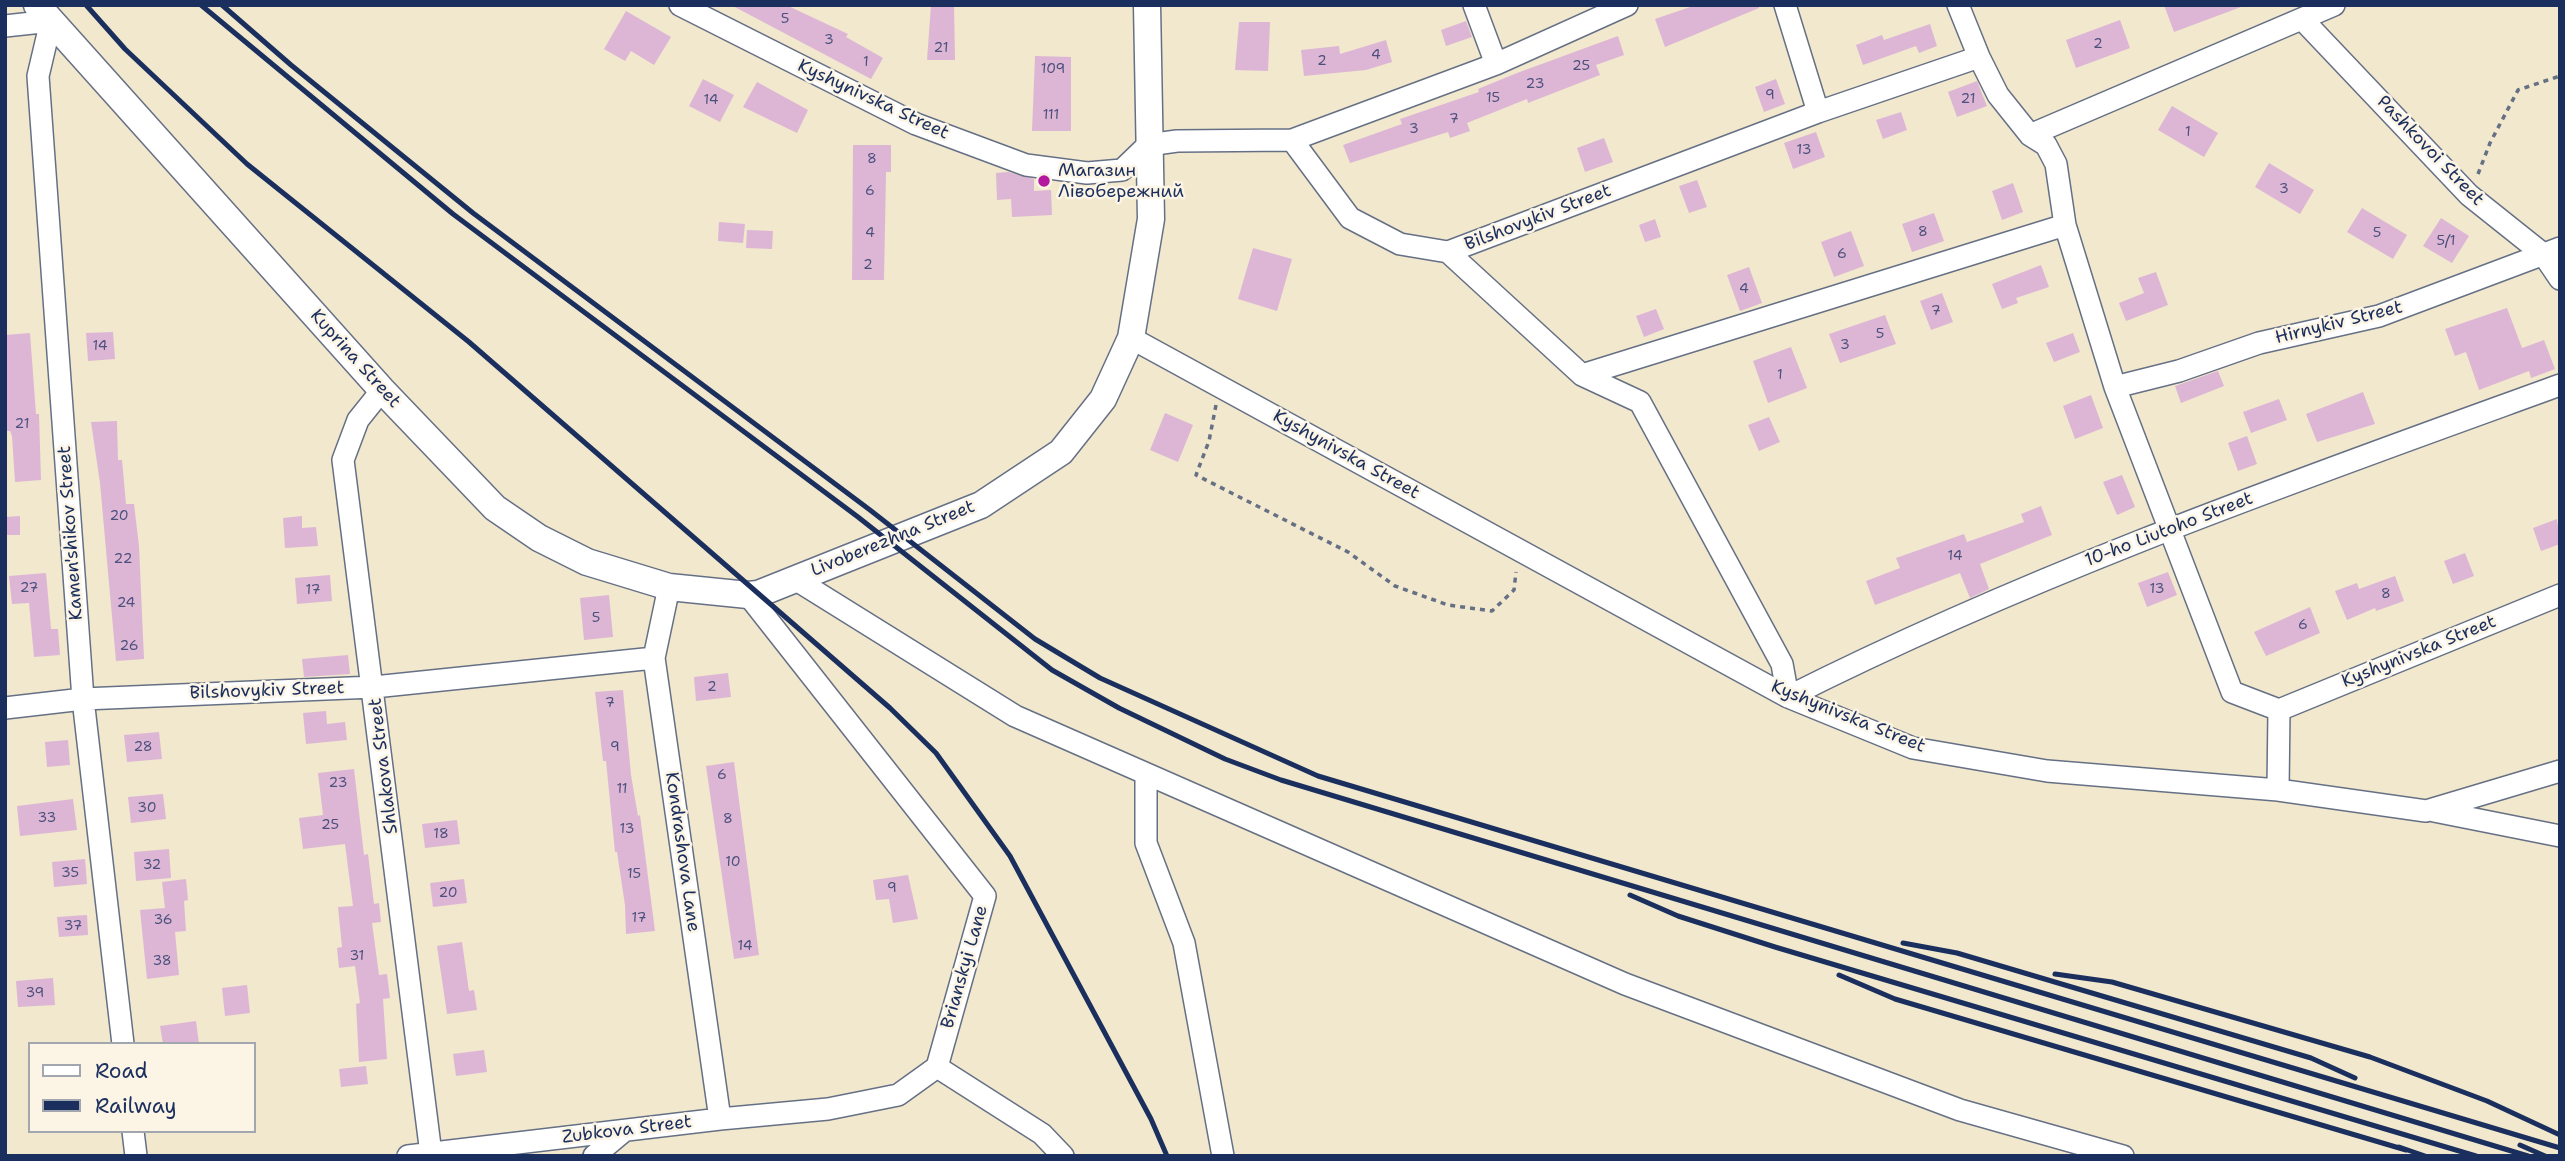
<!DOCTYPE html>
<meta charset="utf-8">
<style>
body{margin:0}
#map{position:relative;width:2565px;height:1161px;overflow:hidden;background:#f1e8cd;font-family:"Shantell Sans",sans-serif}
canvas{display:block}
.frame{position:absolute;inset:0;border:7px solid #1b2f5e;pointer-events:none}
.legend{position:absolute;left:28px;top:1042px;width:228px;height:91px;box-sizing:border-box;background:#fcf5e5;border:2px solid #a2a6af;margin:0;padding:9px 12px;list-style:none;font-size:21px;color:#1b2f5e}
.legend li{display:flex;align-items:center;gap:14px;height:35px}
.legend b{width:35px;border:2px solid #a2a6af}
</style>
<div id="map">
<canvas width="2565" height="1161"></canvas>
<div class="frame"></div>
<ul class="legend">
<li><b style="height:9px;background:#fff"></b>Road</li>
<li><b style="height:9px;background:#1b2f5e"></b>Railway</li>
</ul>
</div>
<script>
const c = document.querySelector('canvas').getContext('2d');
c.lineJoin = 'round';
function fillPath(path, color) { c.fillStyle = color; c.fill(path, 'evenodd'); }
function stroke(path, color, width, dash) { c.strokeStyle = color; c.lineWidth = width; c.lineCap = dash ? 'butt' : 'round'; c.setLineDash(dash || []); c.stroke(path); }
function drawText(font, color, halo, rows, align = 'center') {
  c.font = font + ' "Shantell Sans",sans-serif'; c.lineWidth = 5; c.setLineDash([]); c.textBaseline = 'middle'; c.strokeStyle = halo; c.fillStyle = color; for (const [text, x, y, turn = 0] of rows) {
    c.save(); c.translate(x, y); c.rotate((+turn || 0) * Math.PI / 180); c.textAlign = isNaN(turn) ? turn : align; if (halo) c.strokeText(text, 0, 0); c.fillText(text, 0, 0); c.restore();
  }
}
fillPath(new Path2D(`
 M731,5h55l62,29 -2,3 37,21 -12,21z
 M931,5h23l1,55h-28z
 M1696,5h63v3l-94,39 -10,-28z
 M2164,5h77v2l-67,25z
 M626,11l45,26 -17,28 -23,-14 -6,10 -21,-12z
 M2120,20l10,28 -54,20 -10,-28z
 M1466,21l6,16 -26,9 -5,-16z
 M1239,22h31l-2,49 -33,-1z
 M1930,24l7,22 -18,7 -3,-7 -53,19 -7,-20 26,-10 2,5z
 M1618,36l6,19 -28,10 4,10 -72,28 -1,-4 -60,24 3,8 -20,7 -2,-6 -98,31 -7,-18 59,-21 -2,-5 79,-27 -1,-3 39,-16z
 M1386,40l6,22 -26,8 -62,6 -3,-26 38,-4 1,8z
 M1035,56l36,1v74h-39z
 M703,79l31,16 -14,27 -31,-16z
 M1776,79l9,25 -21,8 -9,-25z
 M1977,81l10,25 -30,11 -9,-25z
 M757,82l51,28 -11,23 -54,-26z
 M2172,106l46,27 -14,24 -46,-27z
 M1901,112l6,18 -24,9 -7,-19z
 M1816,132l9,25 -32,12 -9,-26z
 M1604,138l9,24 -28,10 -8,-24z
 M853,145h38v27h-5l-2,108h-32z
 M2269,163l45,27 -14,24 -45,-27z
 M1008,172l26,7v12l17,-1 1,25 -40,2 -1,-18 -14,1 -1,-27z
 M1697,180l10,27 -18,6 -10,-27z
 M2013,183l10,29 -21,8 -10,-29z
 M2362,208l45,27 -14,24 -46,-27z
 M1934,213l10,28 -32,11 -10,-28z
 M2441,218l28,18 -17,27 -29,-17z
 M1655,219l6,18 -16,5 -6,-17z
 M719,222l26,2 -2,19 -25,-2z
 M747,230l26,1 -1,18 -26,-1z
 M1851,231l13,35 -30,11 -13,-35z
 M1253,248l39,11 -15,52 -39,-12z
 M2041,265l8,22 -33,11 2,5 -16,6 -10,-25z
 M1749,267l13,36 -22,8 -13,-36z
 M2156,272l12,33 -42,16 -7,-18 25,-10 -6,-15z
 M1942,293l11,29 -22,8 -11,-29z
 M2507,308l15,40 22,-8 11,29 -24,9 -2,-7 -50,19 -13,-38 -11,4 -10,-27z
 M1656,309l8,20 -20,8 -8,-21z
 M1885,315l11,29 -56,19 -11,-29z
 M113,332l2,27 -27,2 -2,-28z
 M30,333l6,81h3l2,66 -26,2 -3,-46 -2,-5h-5v-96z
 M2073,333l7,19 -26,10 -8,-19z
 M1791,347l16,41 -39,15 -15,-42z
 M2218,371l6,15 -43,17 -6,-17z
 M2363,392l12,32 -58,18 -11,-28z
 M2091,395l12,33 -28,11 -12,-33z
 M2279,399l8,21 -36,13 -8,-21z
 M1165,413l28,12 -15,37 -28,-12z
 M1769,417l11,25 -21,9 -11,-26z
 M117,421l1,39h4l4,44h8l5,42 5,113 -28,2 -16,-178 -9,-61z
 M2247,436l10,28 -19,7 -10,-28z
 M2122,475l13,32 -18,8 -14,-33z
 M2041,506l11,29 -72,29 9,25 -19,9 -10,-25 -85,32 -9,-24 34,-13 -4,-10 68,-24 3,8 57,-20 -3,-8z
 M20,516v19h-15v-18z
 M302,516v12l14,-1 2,19 -33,2 -2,-30z
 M2557,519l3,25 -19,7 -8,-23z
 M2465,553l9,23 -21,8 -9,-23z
 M2168,572l9,23 -30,12 -9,-24z
 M46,573l5,56h7l2,26 -26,2 -5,-54 -17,1 -3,-28z
 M330,575l2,26 -35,3 -2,-26z
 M2395,576l9,25 -28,10 -1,-3 -28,12 -12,-29 22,-8 2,6z
 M609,595l4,42 -29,3 -4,-42z
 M2310,607l10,26 -54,23 -12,-24z
 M348,655l2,19 -46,3 -2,-18z
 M728,673l3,24 -35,4 -2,-24z
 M623,690l8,85 7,41 2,-1 15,116 -29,3 -1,-29 -8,-53h-2l-9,-91h-3l-8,-69z
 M326,711l1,13 18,-2 2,18 -41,4 -3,-31z
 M159,732l3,27 -35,3 -3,-27z
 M68,740l2,25 -23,2 -2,-25z
 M734,762l25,193 -25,4 -28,-193z
 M354,769l10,86 4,-1 6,50 5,-1 2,19 -9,1 7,52 8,-1 3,24 -7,1 4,60 -28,3 -3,-58 4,-1 -5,-37 -16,2 -2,-20 5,-1 -4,-40 15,-1 -8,-62 -42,5 -4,-31 24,-3 -5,-42z
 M163,794l3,25 -35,4 -3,-26z
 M73,799l4,31 -57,6 -3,-30z
 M457,820l3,24 -35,4 -3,-24z
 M169,849l2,29 -35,3 -2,-29z
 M85,859l2,25 -33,3 -2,-25z
 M908,875l10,44 -25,4 -4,-24 -13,1 -3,-20z
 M186,879l2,21 -4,1 2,30 -11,1 4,43 -32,4 -7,-69 25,-2 -3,-26z
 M464,879l3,24 -34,4 -3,-24z
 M87,915l1,20 -29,2 -2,-20z
 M462,942l7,49 5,-1 3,20 -30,4 -10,-68z
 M53,978l2,27 -37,2 -2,-26z
 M247,985l3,28 -25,3 -3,-28z
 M196,1021l3,23h-36l-3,-18z
 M484,1050l3,22 -31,4 -3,-22z
 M366,1066l2,18 -27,3 -2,-18z`), '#ddb6d6');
const minor = new Path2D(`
 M680,5l236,119 110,41 61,8 35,-3 26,-25 29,-4 115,-1 204,-76 131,-59
 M1474,5l22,59
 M1785,5l33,107
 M1958,5l21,52 19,38 32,40 16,10 10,19 9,61 50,162 117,305 47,18 -1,80
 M2302,19l167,176 74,59 17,25
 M5,26l46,-5 -13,55 45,623 40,345
 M2030,135l304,-130
 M1292,140l58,78 50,26 48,8 370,-140 161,-55
 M1448,252l134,123 58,27 142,262 6,33c248,-125 510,-217 772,-312
 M1131,338l657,359 125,51 134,23 231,19 148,21 134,-40
 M1582,375l483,-150
 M2115,387l64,-16 80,-28 120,-27 181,-68
 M382,390l-24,30 -15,40 88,694
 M795,579l220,137 610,268 335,126 163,46
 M669,587l-15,71 66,461
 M5,708l78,-9 291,-12 280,-29
 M2279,710l281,-115
 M1146,774v69l38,100 39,213
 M2434,811l126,25
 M937,1067l105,67 21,22
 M133,1131l3,25
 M408,1156l312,-37 108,-10 70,-14 39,-28 48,-171 -237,-301
 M594,1156l30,-25`);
const major = new Path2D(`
 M37,5l345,385 113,118 44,30 48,24 82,25 79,8 10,-1 223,-89 80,-53 42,-53 28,-61 20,-119 -4,-214`);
stroke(minor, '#667085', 24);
stroke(major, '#667085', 29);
stroke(new Path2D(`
 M2478,174l12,-31 28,-53 42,-14
 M1216,405l-7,36 -13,34 152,77 47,34 53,19 44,6 22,-21 2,-18`), '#667085', 3.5, [5, 5]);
stroke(minor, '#fff', 21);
stroke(major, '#fff', 26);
stroke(new Path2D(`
 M86,5l39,44 122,115 222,178 421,366 46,45 74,103 141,263 16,37
 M201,5l252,209 405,303 194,153 67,38 106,51 56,21 1247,376
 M222,5l69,60 182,148 397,297 165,129 65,39 218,98 1242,372
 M1630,895l48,21 97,31 701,209
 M1903,943l54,10 354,105 44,20
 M2055,974l57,8 258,75 117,44 73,34
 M1839,975l56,24 511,151
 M2520,1145l25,11
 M2399,1147l26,9`), '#1b2f5e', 5);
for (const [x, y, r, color] of [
 [1044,181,7,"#b5179e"]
]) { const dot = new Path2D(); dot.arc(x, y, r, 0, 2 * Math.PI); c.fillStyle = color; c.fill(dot); stroke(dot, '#fcf5e5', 2.5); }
drawText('14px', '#4c517c', null, [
 ["5",785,19],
 ["3",829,40],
 ["2",2098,44],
 ["21",941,48],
 ["4",1376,55],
 ["2",1322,61],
 ["1",866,62],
 ["25",1581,66],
 ["109",1053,69],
 ["23",1535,84],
 ["9",1770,95],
 ["15",1493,98],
 ["21",1968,99],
 ["14",711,100],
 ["111",1051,115],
 ["7",1454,119],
 ["3",1414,129],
 ["1",2188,132],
 ["13",1804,150],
 ["8",872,159],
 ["3",2284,189],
 ["6",870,191],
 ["8",1923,232],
 ["4",870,233],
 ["5",2377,233],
 ["5/1",2446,241],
 ["6",1842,254],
 ["2",868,265],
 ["4",1744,289],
 ["7",1936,311],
 ["5",1880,334],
 ["3",1845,345],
 ["14",100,346],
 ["1",1780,375],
 ["21",22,424],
 ["20",119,516],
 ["14",1955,556],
 ["22",123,559],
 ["27",29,588],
 ["13",2157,589],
 ["17",313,590],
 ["8",2386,594],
 ["24",126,603],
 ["5",596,618],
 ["6",2303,625],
 ["26",129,646],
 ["2",712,687],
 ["7",610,703],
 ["28",143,747],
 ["9",615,747],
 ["6",722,775],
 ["23",338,783],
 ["11",622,789],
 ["30",147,808],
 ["33",47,818],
 ["8",728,819],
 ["25",330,825],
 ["13",627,829],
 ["18",441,834],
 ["10",733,862],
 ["32",152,865],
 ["35",70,873],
 ["15",634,874],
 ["9",892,888],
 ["20",448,893],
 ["17",639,918],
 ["36",163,920],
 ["37",73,926],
 ["14",745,946],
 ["31",357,956],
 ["38",162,961],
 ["39",35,993]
]);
drawText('18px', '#1b2f5e', '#fcf5e5', [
 ["Kyshynivska Street",873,100,25],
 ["Pashkovoi Street",2430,151,46],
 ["Bilshovykiv Street",1538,218,-21],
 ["Hirnykiv Street",2339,323,-14],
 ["Kuprina Street",355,359,48],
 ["Kyshynivska Street",1346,455,29],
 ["10-ho Liutoho Street",2169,530,-21],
 ["Kamen'shikov Street",71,533,-94],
 ["Livoberezhna Street",893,539,-22],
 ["Kyshynivska Street",2419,652,-22],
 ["Bilshovykiv Street",267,691,-2],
 ["Kyshynivska Street",1848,717,22],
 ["Shlakova Street",384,766,-97],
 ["Kondrashova Lane",682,852,82],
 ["Brianskyi Lane",965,967,-74],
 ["Zubkova Street",627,1130,-7]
]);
drawText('18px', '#1b2f5e', '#fcf5e5', [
 ["Магазин",1058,171],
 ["Лівобережний",1058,192]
], 'left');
</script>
